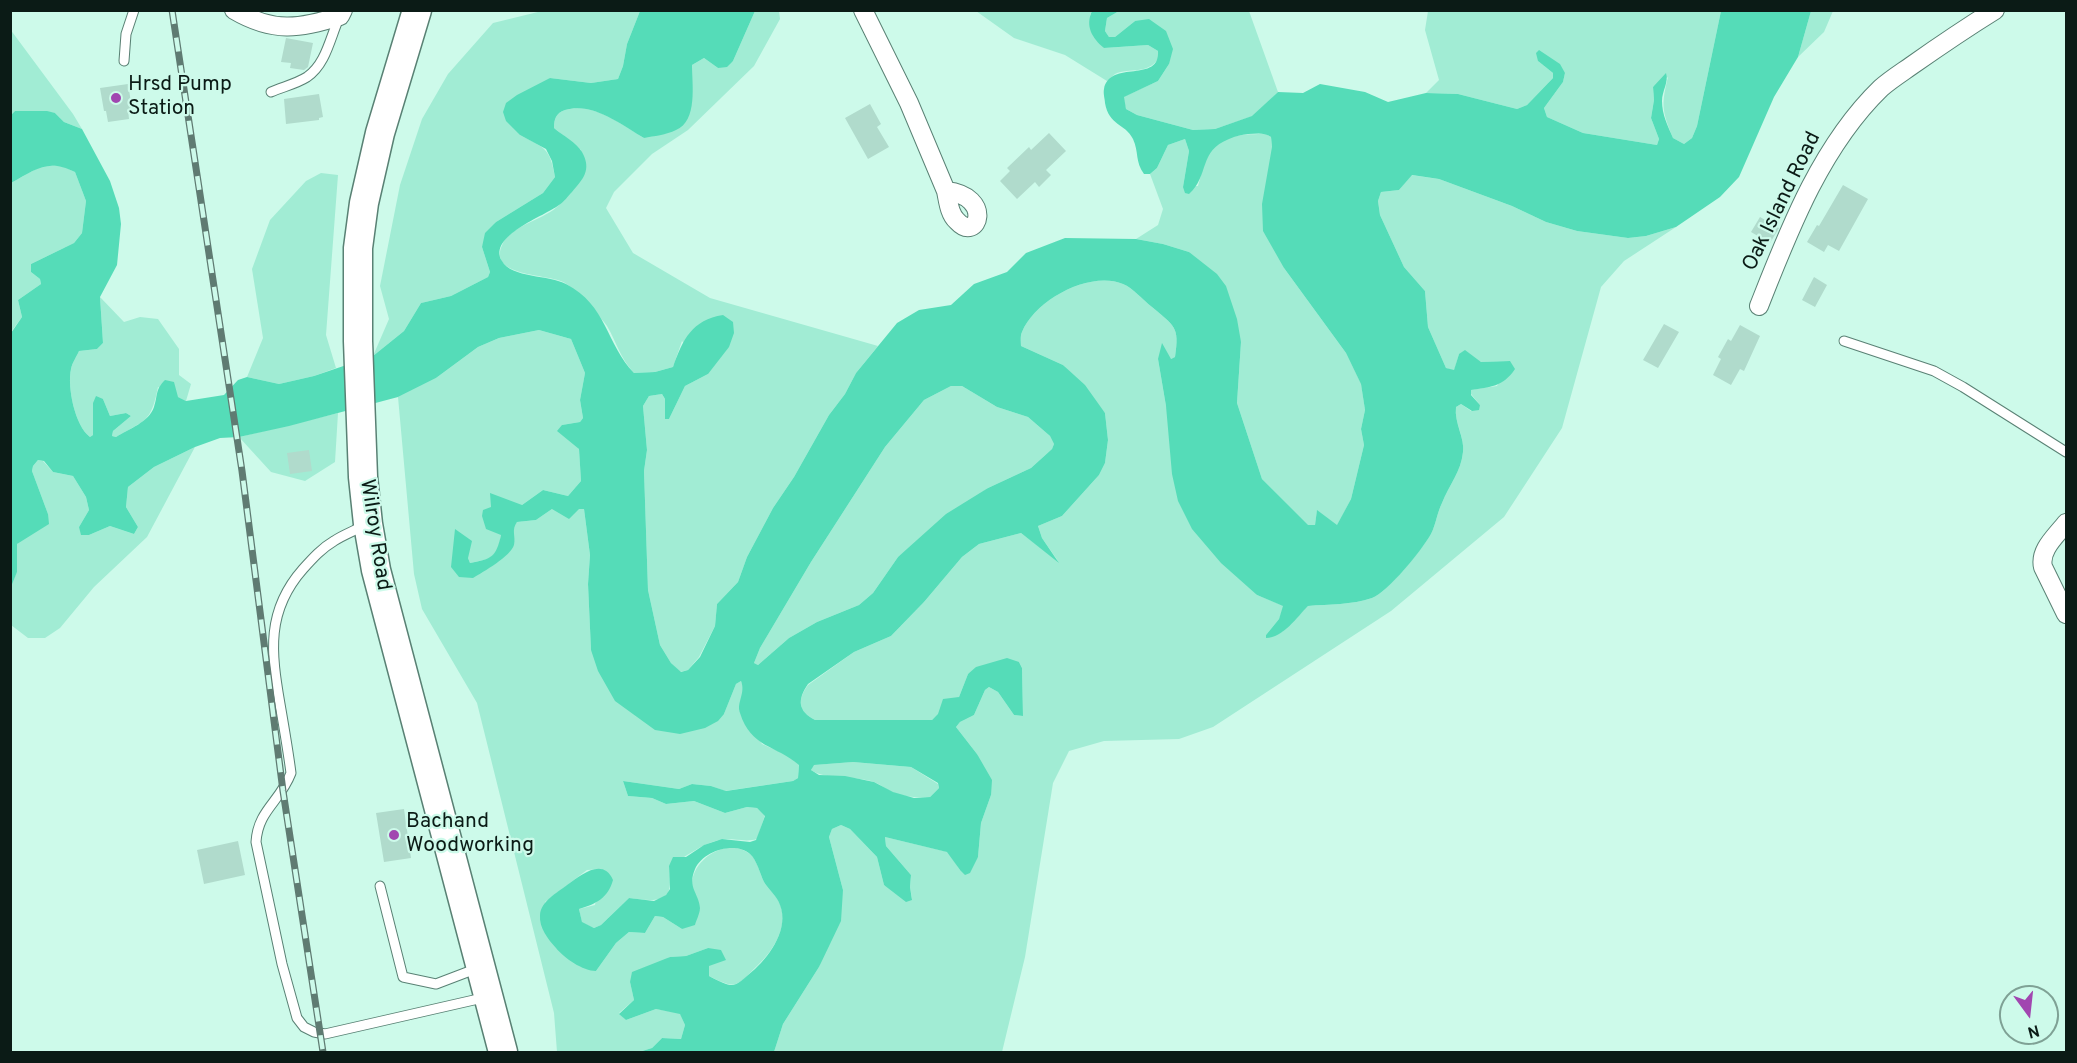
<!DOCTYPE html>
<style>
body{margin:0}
#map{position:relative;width:2077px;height:1063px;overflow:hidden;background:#cdfaea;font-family:Overpass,sans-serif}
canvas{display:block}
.frame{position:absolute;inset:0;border:12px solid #0b1b16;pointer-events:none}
.north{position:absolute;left:1999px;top:985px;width:60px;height:60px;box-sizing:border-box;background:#cdfaea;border:2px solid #7fa195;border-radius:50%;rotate:165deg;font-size:16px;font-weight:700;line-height:24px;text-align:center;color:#0b1b16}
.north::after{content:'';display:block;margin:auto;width:21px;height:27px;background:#a146b0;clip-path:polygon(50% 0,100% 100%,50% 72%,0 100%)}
</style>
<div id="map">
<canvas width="2077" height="1063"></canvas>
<div class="frame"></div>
<div class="north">N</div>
</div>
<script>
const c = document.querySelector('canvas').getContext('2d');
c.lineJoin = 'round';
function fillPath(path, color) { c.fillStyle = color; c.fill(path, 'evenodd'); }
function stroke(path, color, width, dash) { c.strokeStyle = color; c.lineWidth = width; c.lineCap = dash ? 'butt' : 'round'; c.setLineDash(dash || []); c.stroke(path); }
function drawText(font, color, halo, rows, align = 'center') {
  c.font = font + ' Overpass,sans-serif'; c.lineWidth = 4.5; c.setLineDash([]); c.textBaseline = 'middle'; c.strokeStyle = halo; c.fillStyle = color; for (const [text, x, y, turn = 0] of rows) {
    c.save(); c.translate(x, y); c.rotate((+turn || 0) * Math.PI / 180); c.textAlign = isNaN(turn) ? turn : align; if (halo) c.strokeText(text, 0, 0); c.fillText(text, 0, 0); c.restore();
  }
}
fillPath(new Path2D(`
 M542,11h98l-13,33 -4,22 -5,13 -27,4 -41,-5 -30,57c25,13 30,13 35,42l-12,16 -47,29 -14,25 8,25 -2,5 -37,19 -30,7 -17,28 -31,25 16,-37 -9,-33 20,-101 22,-66 26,-45 45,-51z
 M755,11h24l1,8 -26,47 -66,64 -36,24 -38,38 -8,16 27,45 77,45 168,48 -22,27 -11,21 -16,21 -35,62 -21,31 -26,49 -9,25 -21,22 -2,22 -16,31 -11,13 -8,2 -9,-9 -11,-18 -12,-55 -4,-119 3,-21 -4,-44 6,-10 13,-2 3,5v19l4,1 16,-33 23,-12 -26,-33 -9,26 -18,5 -21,1c-14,-15 -17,-30 -27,-47 -5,-8 -34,-38 -42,-43 -16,-10 -80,-5 -62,-40 9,-18 43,-24 56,-38 7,-6 18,-44 22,-55l-27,-22c0,-9 2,-15 11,-18 29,-8 56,14 79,28l48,-35v-38l12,-7 14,10 15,-7z
 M976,11h116l-2,4 14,33 44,-3 10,6v8c-11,16 -28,8 -43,15 -3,2 -5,5 -8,7l-42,-26 -51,-17z
 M1119,11h130l29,81 -25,24 -38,13 -22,1 -56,-15 -11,-6 -3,-12 35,-16 11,-17 -34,-43 -20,16h-6l-4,-6 2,-13z
 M1428,11h293l-24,115 -5,12 -8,6 -11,-6c-11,-27 -12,-33 -5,-61l-15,10 1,13 -3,18 8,21 -2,6 -74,-12 -36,-16 -3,-9 19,-26 2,-9 -27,-12 15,12v5l-26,27 -10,4 -59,-15 -32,-1 13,-13 -14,-50z
 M1811,11h22l-9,21 -26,25z
 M10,29l63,85 9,15 -18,-7 -9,-9 -40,-2 -4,4z
 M1266,134l5,3 13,131 62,85 15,30 4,27 -4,19 3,16 -13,54 -14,27 -20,-15 -2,14 -7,1 -46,-47 -25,-76 4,-61 -52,-90 -26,-8 -27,-5 22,-14 5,-16 -13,-35 7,-6 11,-23 17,-6 4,12 -6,36 15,-1c3,-10 5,-23 11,-32 11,-20 37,-20 57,-20z
 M41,166h22l12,6 11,29 -4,32 -8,10 -43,21v8l9,7 1,5 -23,16 4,17 -11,15v-149z
 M321,173l17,2 -12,160 10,33 -22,8 -35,8 -32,-7 16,-39 -11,-69 18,-49 36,-39z
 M1411,175l28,4 73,27 34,16 31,9 51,7 18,-2 30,-9 -52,34 -23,26 -39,141 -58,89 -113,94 -178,116 -34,12 -75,2 -35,10 -16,32 -28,174 -23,95h-228l9,-28 36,-57 24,-77 -14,-53 3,-8 9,-4 9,4 27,28 7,28 28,14 -2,-12 1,-12 -25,-29 -1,-9 63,15 12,18 18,-13 3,-34 10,-28 -14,-41 -21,-27 4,-5 14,-7 11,-25 4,-3 9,5 16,23 9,1 -1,-48 -3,-6 -51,12 -9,23 -27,23h-117c-17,-9 -18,-20 -7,-35l46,-33 37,-16 33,-34 38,-45 17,-13 42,-11 37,28 -16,-23 -4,-12 24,-10 37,-41 6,-12 3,-23 -3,-27 -42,-48 -42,-19c0,-4 -1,-10 1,-14 13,-32 68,-62 101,-48 10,4 20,16 29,23 22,19 28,19 23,50l-4,2h-13l8,47 91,189 27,11 -5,13 -13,16 16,-3 26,-26c21,-2 44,-1 64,-8 16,-6 50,-49 59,-64 5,-10 6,-21 11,-31 7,-18 19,-31 21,-51 2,-15 -9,-29 -7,-45l5,-3 10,7 9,-6 -9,-11 -1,-4 27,-4 13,-25 -29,1 -22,-8 -5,17 -8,-3 -18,-41 -3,-36 -21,-24 -24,-52 -2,-14 3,-9 18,-2z
 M100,297l24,25 16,-5 18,2 21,30v26l12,9 -5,17 -28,-14c-7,36 -13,33 -42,50l-4,-1 1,-5 18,-15 -5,-3 -16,3 -7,-17 -10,4v32l-3,2c-15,-11 -23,-50 -19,-68 1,-6 6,-13 8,-18l18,-2 6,-6z
 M539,330l32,9 14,34 -5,27 3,18 -3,4 -18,3 17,24 2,32 -13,15 -25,-6 -21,15 -21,30 -3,15 -9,9 -19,4 -2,-5 -9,19 55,-32 -1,-19 4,-4 19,-2 16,-11h32l6,46 -2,29 3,66 133,64 12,-30 5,-3 3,7 -5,22 23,34 27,12 10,8 -1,14 -5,3 -68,10 -14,-5 -19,-2 -13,5 -56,-8 5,15 24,2 14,6 28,-3 31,12 22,-6 10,1 8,7 -8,24c-13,4 -25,-2 -38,1 -18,4 -33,17 -50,26 0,7 2,18 0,24 -5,15 -28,9 -40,8l-28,27 -7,3 -12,-5 -3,-14 16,-4 7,-36 -15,1 -42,32 51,69 20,-28 13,-11 16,1 10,-17 8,1 19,12 18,-20c-2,-7 -8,-15 -8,-22 -2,-27 35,-51 58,-33 7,5 10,20 14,28 5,8 13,14 16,22 9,22 -7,47 -22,61 -22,22 -21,25 -49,11l-1,-28 -22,8 -16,1 -40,25 4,18 -15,13 7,7 30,-11 24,4 5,12 -4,14 -19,-1 -10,10 -13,4h-82l-3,-39 -77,-310 -55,-94 -8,-35 -16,-177 38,-19 42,-31 21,-9z
 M951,386h11l35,21 31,10 22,19 4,8 -2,5 -21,19 -43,20 -90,69 -25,36 -14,12 -42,17 -28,16 -31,27 -4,-2 6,-15 51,-86 74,-115 39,-47z
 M338,413l-3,49 -30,19 -34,-9 -32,-35z
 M195,447l-48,90 -53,50 -34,41 -15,10h-17l-17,-13v-38l6,-16v-27l31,-30 -16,-43 1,-5 5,-6 5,1 10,11 20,4 13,21 3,13 -10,17 10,8 21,-9 24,8 4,-7 -12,-20 2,-20 26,-20z
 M853,762l58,5 27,17 1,4 -9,9c-13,1 -26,0 -38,-5 -7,-3 -13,-9 -21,-11 -19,-5 -45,-1 -60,-11l2,-5z`), '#a1ecd4');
fillPath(new Path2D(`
 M640,11h115l-22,50 -6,6 -9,1 -14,-10 -12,7c0,19 6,56 -16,65 -10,5 -22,6 -32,8 -23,-13 -50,-36 -79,-28 -9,3 -11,9 -11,18 8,7 23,15 28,24 10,18 1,27 -10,40 -4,4 -8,10 -13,13 -14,11 -72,31 -57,56 9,17 48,14 64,23 41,21 40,60 68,89l21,-1 18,-5c10,-28 19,-47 50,-52l10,7 1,11 -5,14 -21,27 -23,12 -16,33h-4v-20l-3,-5 -13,2 -6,10 4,44 -3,21 4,119 12,55 11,18 10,9 7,-2 12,-13 15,-31 2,-22 21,-22 9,-25 26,-49 21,-31 35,-62 16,-21 11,-21 41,-50 22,-13 32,-5 23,-21 33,-12 19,-19 39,-15 71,1 27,5 26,8 28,22 9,12 11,33 4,23 -4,61 25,76 46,46h7l2,-15 20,15 14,-26 13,-54 -3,-16 4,-19 -4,-26 -15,-31 -62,-85 -21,-37 -1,-27 10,-57 -1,-10c-7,-5 -15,-3 -23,-3 -7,1 -12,2 -19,5 -31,12 -19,36 -40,55l-4,-1 -2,-6 6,-36 -4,-12 -17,6 -11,23 -7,6h-6c-9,-12 -5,-22 -11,-35 -8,-16 -24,-13 -28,-36 0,-4 -2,-9 -1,-14 6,-30 56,-5 54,-38l-10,-6 -44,3c-12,-10 -19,-22 -12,-37h27l-12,7 -2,13 4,6h6l20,-16 14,-2 17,12 7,18 -4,15 -11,17 -34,16 2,12 11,6 56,15 22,-1 37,-13 26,-24 25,1 17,-9 45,8 23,10 38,-9 32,1 59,15 10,-4 26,-27v-5l-15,-12 -2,-8 3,-3 21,14 5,9 -2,9 -19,26 3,9 36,16 74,12 2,-6 -8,-21 3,-18 -1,-13 13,-14c3,9 -4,18 -4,28 0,14 6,25 11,37l11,6 8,-6 5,-12 24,-115h90l-13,46 -24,40 -35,80 -19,20 -44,30 -30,9 -18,2 -51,-7 -31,-9 -34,-16 -73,-27 -27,-4 -13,15 -18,2 -3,9 2,14 24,52 21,24 3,36 18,41 8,2 5,-16 6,-4 16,12 29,-1 5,8c-12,18 -25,18 -44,21v5l9,10 -1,5 -7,1 -11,-7 -5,3c-2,16 9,31 7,45 -2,20 -14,33 -21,51 -5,10 -6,21 -11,31 -9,16 -43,58 -59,64 -20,7 -43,6 -64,8 -11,11 -25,32 -42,32v-3l13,-16 4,-13 -26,-11 -36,-32 -29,-34 -14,-28 -6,-27 -6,-68 -8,-47 4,-16 9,16 4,-2c5,-31 -1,-31 -23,-50 -9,-7 -19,-19 -29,-23 -33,-14 -88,16 -101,48 -2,4 -1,10 -1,14l42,19 22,20 20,28 3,27 -3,23 -6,12 -37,41 -24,10 4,12 17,25 -38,-30 -42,11 -17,13 -38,45 -33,34 -37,16 -46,32c-11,16 -10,27 7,36h117l6,-6 5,-15 16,-2 9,-23 8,-7 31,-9 12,4 3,6 1,48 -9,-1 -16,-23 -9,-5 -4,3 -11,25 -14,7 -4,5 21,27 15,26 -1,15 -10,28 -3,34 -8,16 -5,2 -5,-5 -13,-18 -62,-15 1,9 25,29 -1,12 2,13 -6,2 -22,-17 -7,-28 -27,-28 -9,-4 -9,4 -3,8 14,53 -2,31 -22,46 -36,57 -9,28h-135l13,-4 10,-10 19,1 4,-14 -5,-11 -24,-5 -30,11 -7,-6 15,-14 -4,-18 2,-10 38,-15 16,-1 22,-8 13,2 5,10 -17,6v10c27,14 24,12 46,-7 16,-15 34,-41 25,-64 -3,-9 -11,-15 -16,-23 -4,-8 -7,-22 -14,-28 -15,-13 -47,-3 -55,15 -8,19 4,24 5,39 0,5 -4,13 -5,17l-13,4 -19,-12 -8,-1 -10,17 -16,-1 -13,11 -20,28c-13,0 -32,-13 -40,-23 -8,-9 -17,-20 -16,-33 1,-14 17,-22 27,-30 14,-10 36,-28 46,-5 -5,18 -17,24 -34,29l3,13 12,6 7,-3 28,-27 25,3 12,-6 4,-6 -1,-23 4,-9h13l18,-12 18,-6 28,3 6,-2 9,-24 -8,-8 -10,-1 -22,6 -31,-12 -28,3 -14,-6 -24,-2 -5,-15 56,8 13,-5 19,2 15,5 67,-10 5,-3 1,-13c-23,-20 -48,-17 -59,-52 -4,-10 6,-20 1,-32l-5,3 -12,30 -6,7 -13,7 -25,6 -25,-4 -40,-29 -17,-30 -7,-21 -3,-66 2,-29 -6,-46h-5l-10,10 -17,-10 -16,11 -19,2c-6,8 -1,14 -3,23 -3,11 -31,27 -41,33l-14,-1 -8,-10 4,-38 17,12 -4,17 2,5c22,-4 26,-6 31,-28l-15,-6 -4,-13 1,-6 8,-3 -1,-14 32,12 21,-15 25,6 13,-15 -2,-32 -22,-18 5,-6 18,-3 3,-4 -3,-18 5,-27 -14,-34 -32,-9 -40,8 -21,9 -42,31 -38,19 -109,29 -50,11 -19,1 -25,9 -41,20 -26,20 -2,20 12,20 -4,7 -24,-8 -21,9h-8l-2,-8 10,-17 -3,-13 -13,-21 -20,-4 -9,-11 -6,-1 -5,6 -1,5 16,43 1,10 -32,20v28l-6,15v-254l11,-16 -4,-17 23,-16 -1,-5 -9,-7v-8l43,-21 8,-10 4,-32 -11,-29c-28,-14 -40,-2 -64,11v-68l4,-4h32l8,2 9,9 18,7 28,52 9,27 2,16 -4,41 -17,32 3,46 -6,6 -18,2c-2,5 -7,12 -8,18 -4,18 4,57 19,68l3,-2v-32l3,-7 7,3 7,17 16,-3 5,3 -18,15 -1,5 4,1c13,-8 33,-15 38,-30 4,-12 1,-17 11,-27l9,2 4,15 8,4 38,-6 14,-15 9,-3 32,7 35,-8 59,-20 31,-25 17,-28 30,-7 37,-19 2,-5 -8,-25 3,-14 11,-11 47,-29 12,-16 -3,-16 -6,-12 -26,-14 -14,-14 -3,-9 3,-9 11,-8 33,-17 41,5 27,-4 5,-13 4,-22zM951,386h11l35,21 31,10 22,19 4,8 -2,5 -21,19 -43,20 -42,26 -48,43 -25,36 -14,12 -42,17 -28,16 -31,27 -4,-2 6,-15 51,-86 74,-115 39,-47zM853,762l58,5 27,16 1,5 -9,9 -16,1 -21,-6 -19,-10 -29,-6 -26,-1 -8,-5 3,-5z`), '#55dcb8');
fillPath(new Path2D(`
 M286,38l27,5 -5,24 -4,3 -14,-2 1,-5 -10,-1z
 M128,84l4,24 -4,1 1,10 -21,3 -2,-11h-2l-4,-23z
 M319,94l4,23 -4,1v2l-33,4 -2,-25z
 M870,104l11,20 -4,3 12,20 -21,12 -23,-41z
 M1049,133l17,18 -20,19 5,5 -12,12 -4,-5 -18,17 -17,-18 10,-10 -3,-3 22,-21 2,3z
 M1843,185l25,14 -29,52 -11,-6 -4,7 -17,-10 10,-17 2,1z
 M1760,217l19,11 -9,15 -19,-11z
 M1814,277l13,8 -12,22 -13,-7z
 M1664,324l15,8 -21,36 -15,-8z
 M1740,325l20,11 -16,35 -4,-2 -9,16 -18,-10 8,-16 -3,-2 10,-18 3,2z
 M309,450l3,21 -22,3 -3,-21z
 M404,809l7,49 -27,4 -8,-49z
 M238,841l7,34 -41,9 -7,-34z`), '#b0dbcc');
const lane = new Path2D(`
 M124,61l2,-27 8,-24
 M271,92c11,-5 25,-8 36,-15 19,-13 23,-39 32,-59
 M1844,341l90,30 29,16 103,65
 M363,526c-9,5 -20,9 -29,15 -12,7 -21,17 -31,28 -37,42 -32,83 -23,135 4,23 8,46 11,69 -11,29 -33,37 -35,69l26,122 15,54 7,9 10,5 11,2 162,-37
 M380,886l23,91 33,7 42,-16`);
const street = new Path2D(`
 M234,10c39,23 66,19 106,6l3,-6
 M863,10l46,93 37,88
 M946,191c48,5 32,53 11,30 -8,-7 -9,-21 -11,-30z
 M1759,306c30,-76 62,-160 122,-218 9,-8 20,-15 30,-22 27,-19 55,-38 84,-56
 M2066,614l-23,-47c-4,-17 13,-31 23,-44`);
const primary = new Path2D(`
 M417,10l-37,123 -16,70 -6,45v93l5,136 5,47 8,46 127,482`);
stroke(lane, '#598174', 11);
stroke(street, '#598174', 20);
stroke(primary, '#598174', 31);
stroke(lane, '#fff', 9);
stroke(street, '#fff', 18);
stroke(primary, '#fff', 28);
const rail = new Path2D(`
 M172,10l70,461 41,320 40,261`);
stroke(rail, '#5f7b72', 7);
stroke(rail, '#cdfaea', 4.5, [14]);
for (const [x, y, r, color] of [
 [116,98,6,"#a146b0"],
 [394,835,6,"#a146b0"]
]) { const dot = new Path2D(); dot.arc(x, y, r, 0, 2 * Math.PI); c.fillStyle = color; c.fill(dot); stroke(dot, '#cdfaea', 2); }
drawText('21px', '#0b1b16', '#cdfaea', [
 ["Hrsd Pump",128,86],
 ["Station",128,110],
 ["Bachand",406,823],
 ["Woodworking",406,847]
], 'left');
drawText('21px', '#0b1b16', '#cdfaea', [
 ["Oak Island Road",1783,202,-64],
 ["Wilroy Road",374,535,81]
]);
</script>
